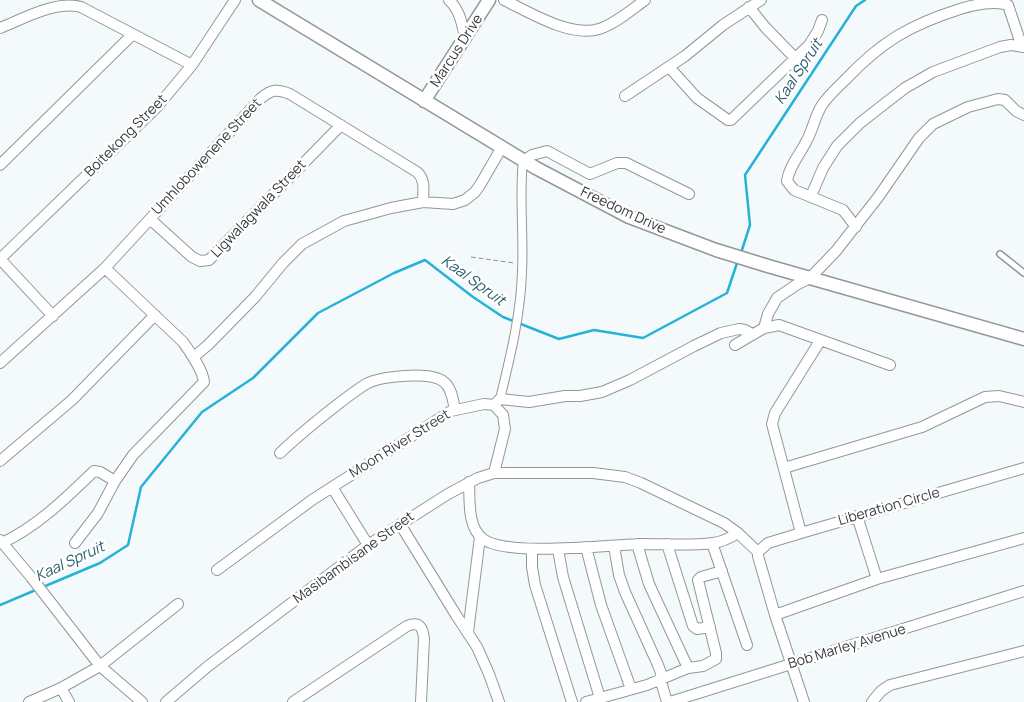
<!DOCTYPE html>
<style>
body{margin:0}
canvas{display:block;background:#f4fafc}
</style>
<canvas width="1024" height="702"></canvas>
<script>
const c = document.querySelector('canvas').getContext('2d');
c.lineJoin = 'round';
function stroke(path, color, width, dash) { c.strokeStyle = color; c.lineWidth = width; c.lineCap = dash ? 'butt' : 'round'; c.setLineDash(dash || []); c.stroke(path); }
function drawText(font, color, halo, rows, align = 'center') {
  c.font = font + ' Manrope,sans-serif'; c.lineWidth = 5; c.setLineDash([]); c.textBaseline = 'middle'; c.strokeStyle = halo; c.fillStyle = color; for (const [text, x, y, turn = 0] of rows) {
    c.save(); c.translate(x, y); c.rotate((+turn || 0) * Math.PI / 180); c.textAlign = isNaN(turn) ? turn : align; if (halo) c.strokeText(text, 0, 0); c.fillText(text, 0, 0); c.restore();
  }
}
stroke(new Path2D(`
 M741,253l9,-28 -5,-50 111,-169 9,-6
 M43,587l57,-24 28,-18 13,-58 61,-75 51,-34 65,-65 76,-40 31,-13 48,37 30,20 56,22 35,-9 49,8 84,-45 11,-33
 M0,605l38,-16`), '#24b3d7', 2.5);
const service = new Path2D(`
 M1000,254l24,19`);
const pedestrian = new Path2D(`
 M500,399c10,-41 21,-85 22,-128 2,-37 -3,-74 1,-111`);
const minor = new Path2D(`
 M449,0c11,10 13,24 16,38
 M504,0c25,12 67,38 95,29 16,-5 32,-19 46,-29
 M749,7l16,20 31,32
 M0,28c23,-9 56,-28 81,-21l111,58
 M669,67l28,31 31,22h3l78,-75 9,-14 4,-11
 M625,96l60,-40 38,-31 38,-25
 M524,161l8,-6 15,-4 43,23 27,-11h9l63,31
 M0,165l132,-130
 M811,196l12,-28 14,-22 23,-23 23,-18 22,-17 28,-16 67,-25 11,-2 13,2
 M150,219l42,38 8,4 9,-1 132,-135
 M856,227l-13,-17 -49,-20 -7,-9c2,-15 14,-28 20,-41 6,-11 8,-24 15,-35 6,-9 15,-17 23,-25 37,-39 65,-55 115,-71 13,-4 36,-9 48,-4l14,42
 M0,259l157,-152 35,-42 43,-65
 M0,259l53,57
 M764,328l4,-14 9,-16 19,-13 14,-7 26,-27 43,-55 40,-58 14,-14 35,-17 30,-8 7,1 11,11 8,4
 M735,345l29,-17 15,-3 111,40
 M192,354l4,1 12,-10 47,-48 28,-34 19,-19 42,-23 47,-13 32,-6 30,2 12,-4 10,-8 5,-7 22,-38
 M0,363l105,-95 156,-170c11,-9 17,-9 29,-4l127,78c9,8 6,19 6,30
 M494,405l6,-6 29,3 36,-6h15l22,-4 28,-12 64,-34 27,-13 18,-4 6,1 7,4
 M280,453c20,-19 40,-35 62,-52 8,-6 16,-12 24,-17 15,-8 65,-13 78,-2 8,6 9,19 11,28
 M0,461l72,-61 83,-85
 M784,468l138,-41 63,-30 14,-1 25,6
 M469,482c1,18 -2,45 14,57 24,18 126,6 158,5 24,0 49,2 72,-1 9,-1 17,-5 25,-10
 M332,487l36,58
 M857,516l20,63
 M400,524l56,91 21,32 12,27 10,28
 M801,533l-29,-109 3,-11 45,-72
 M0,540l31,37 69,89 42,36
 M2,543c36,-17 64,-45 92,-72l6,1 15,9
 M75,543l23,-30 17,-32 18,-26 71,-73c-1,-12 -14,-30 -21,-40l-78,-74
 M712,543l35,102
 M637,544l12,40 39,84
 M667,544l26,82 4,3 13,-2
 M614,546l5,29 6,17 33,73 3,8 1,12 5,17
 M586,547l15,58 30,84
 M532,549v18l3,18 37,117
 M558,549l5,28 37,121
 M758,552l10,-9 33,-10 223,-65
 M217,570l95,-70 139,-89 33,-7 10,1 9,10 2,14 -11,44
 M775,615l102,-36 147,-41
 M468,632l12,-95
 M61,688l8,14
 M29,702l32,-14 39,-22 78,-62
 M166,702l41,-35 161,-122 80,-51 30,-16 16,-5h99l32,4 16,6 83,40 14,10 20,19v4l17,59 29,87
 M293,702l114,-76c12,-5 16,1 17,13l-3,63
 M586,702l61,-17 41,-17 15,-2 13,-7v-6l-18,-73 3,-3 21,-6
 M670,702l354,-111
 M872,702l9,-11 9,-6 134,-34`);
const tertiary = new Path2D(`
 M259,0l277,168 93,49 87,33 52,16 256,73
 M424,101l65,-101`);
stroke(service, '#929799', 8);
stroke(pedestrian, '#929799', 10);
stroke(minor, '#929799', 12);
stroke(tertiary, '#929799', 15);
stroke(new Path2D(`
 M471,257l43,6`), '#929698', 1, [5, 2.5]);
stroke(service, '#fff', 5);
stroke(pedestrian, '#fff', 8);
stroke(minor, '#fff', 10);
stroke(tertiary, '#fff', 12);
drawText('14px', '#383a3b', '#fff', [
 ["Marcus Drive",457,51,-57],
 ["Boitekong Street",126,136,-45],
 ["Umhlobowenene Street",207,157,-47],
 ["Ligwalagwala Street",259,209,-46],
 ["Freedom Drive",623,211,25],
 ["Moon River Street",400,444,-32],
 ["Liberation Circle",889,507,-16],
 ["Masibambisane Street",354,558,-36],
 ["Bob Marley Avenue",847,647,-17]
]);
drawText('italic 15px', '#295d6d', '#fff', [
 ["Kaal Spruit",799,72,-57],
 ["Kaal Spruit",473,281,36],
 ["Kaal Spruit",70,562,-25]
]);
</script>
